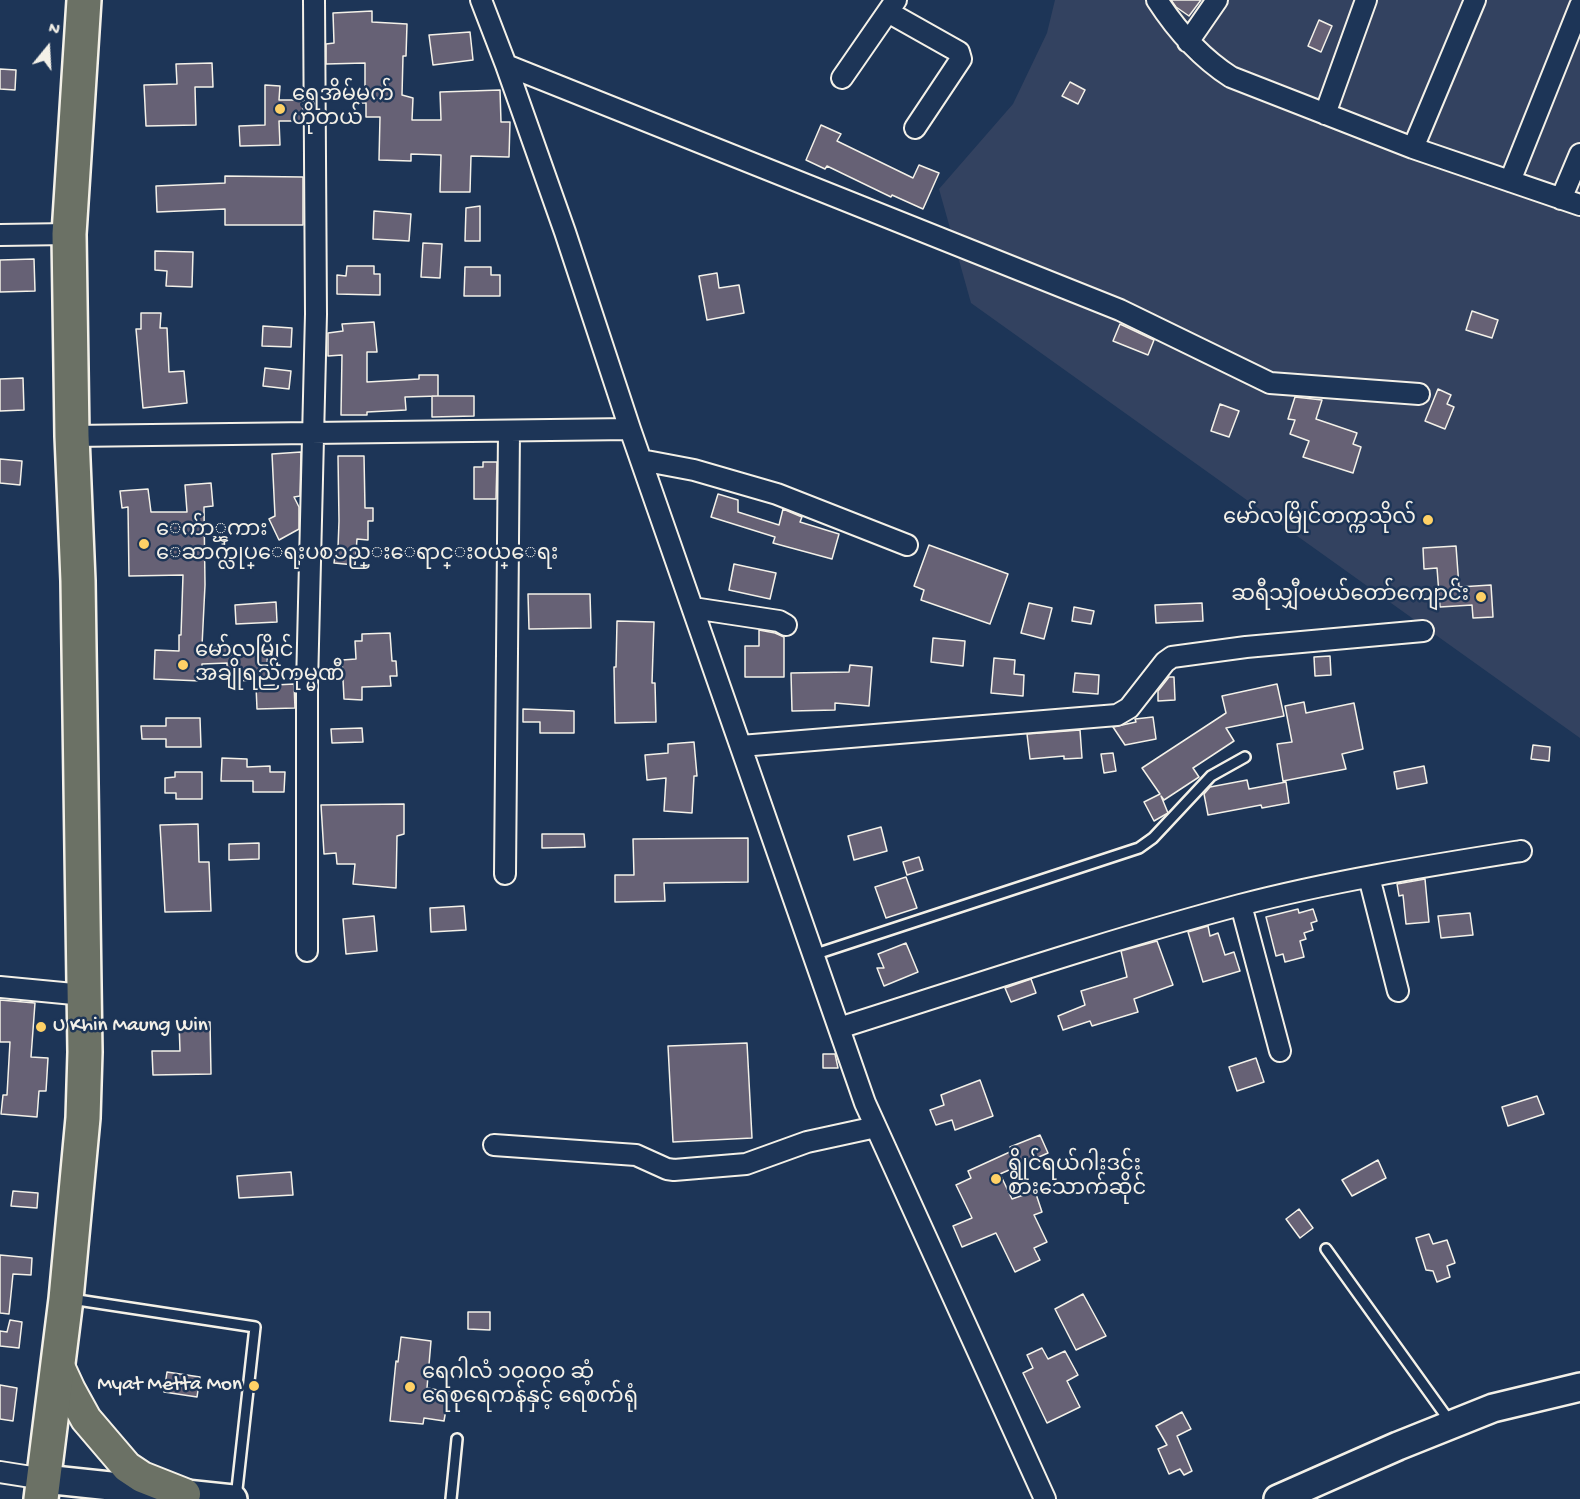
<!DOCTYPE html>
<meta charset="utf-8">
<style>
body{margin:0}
#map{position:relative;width:1580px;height:1499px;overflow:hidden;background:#1d3557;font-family:"Gochi Hand",sans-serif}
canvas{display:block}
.north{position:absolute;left:18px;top:18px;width:60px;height:60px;-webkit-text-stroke:4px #1d3557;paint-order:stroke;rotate:18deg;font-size:16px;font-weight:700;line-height:24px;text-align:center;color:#f4f1e8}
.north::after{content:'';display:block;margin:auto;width:21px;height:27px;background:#f4f1e8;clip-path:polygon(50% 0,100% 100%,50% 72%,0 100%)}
</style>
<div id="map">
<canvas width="1580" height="1499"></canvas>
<div class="north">N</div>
</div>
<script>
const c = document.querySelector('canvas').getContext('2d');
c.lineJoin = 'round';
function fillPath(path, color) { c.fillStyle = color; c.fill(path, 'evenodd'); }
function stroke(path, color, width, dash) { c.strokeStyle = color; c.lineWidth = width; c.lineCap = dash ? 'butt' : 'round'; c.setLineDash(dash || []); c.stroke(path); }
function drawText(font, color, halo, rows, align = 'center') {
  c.font = font + ' "Gochi Hand","Noto Sans Myanmar",sans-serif'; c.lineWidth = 5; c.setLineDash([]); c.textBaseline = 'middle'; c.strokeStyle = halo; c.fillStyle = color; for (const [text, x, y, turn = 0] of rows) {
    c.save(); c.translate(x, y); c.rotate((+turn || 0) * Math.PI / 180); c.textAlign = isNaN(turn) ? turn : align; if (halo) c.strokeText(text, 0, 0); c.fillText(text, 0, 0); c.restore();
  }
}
fillPath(new Path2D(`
 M1055,0h525v738l-609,-435 -32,-114 74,-85 34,-71z`), '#334260');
const building = new Path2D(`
 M1171,0h30l-12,16 -13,-9z
 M372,11v11l35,2 -1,32h-3l-1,39 11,3 -1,22h29l-1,-28 60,-2 1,32h9l-1,35 -38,-1 -1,36h-30l1,-37 -30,-1v7l-32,-1 1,-43h-14v-14h-10l1,-14h8v-26l-39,1v-20l8,-1 -1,-30z
 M1319,20l13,6 -11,26 -13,-6z
 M470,32l3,28 -40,5 -4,-30z
 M212,63l1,24h-18l1,38 -50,1 -2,-41 33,-1 -1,-20z
 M0,69l16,1 -1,20 -15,-1z
 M1070,82l15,8 -7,14 -16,-8z
 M265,85l15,1 -1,14h24v21h-24l1,24 -40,1 -1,-20 26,-1z
 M821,125l20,9 -4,7 76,37 6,-13 20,8 -16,36 -31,-14 -1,2 -64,-31 -2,3 -19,-9z
 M225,176l78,1v48h-78v-16l-68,3 -1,-26 69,-3z
 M480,206v35h-15l1,-33z
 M374,211l37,3 -2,27 -36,-2z
 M423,243l19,1 -2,34 -19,-1z
 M155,251l38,1 -1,35 -26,-1 1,-15 -12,-1z
 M34,259l1,32 -35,1v-32z
 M347,266h27v8h6v21l-43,-1v-19l9,1z
 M465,267h26v8h9v21h-36z
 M717,273l2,15 20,-3 5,28 -37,7 -8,-44z
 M1472,311l26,9 -6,18 -26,-8z
 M141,313h20l-1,15h7l2,44 15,-1 3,32 -44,5 -7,-79h5z
 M374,322l3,30h-10v30l52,-3v-4h19v21l-33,1 1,13 -39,2v3h-26l1,-60 -14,1v-23l15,-2 -1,-7z
 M1120,324l34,16 -6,15 -35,-14z
 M263,326l29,2 -1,19 -29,-1z
 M265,368l26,3 -2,18 -26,-3z
 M23,378l1,32 -24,1v-32z
 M1438,389l13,6 -4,9 7,3 -9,22 -20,-8z
 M432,396h42v20l-42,1z
 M1295,397l27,3 -6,19 41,14 -4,11 8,3 -8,26 -50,-16 6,-16 -19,-7 5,-14 -7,-1z
 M1220,404l19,7 -10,26 -18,-6z
 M301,452l-1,44 -6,1 5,10v22l-20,11 -10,-21 6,-3 -3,-62z
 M338,456h26l1,52h8v13h-5v19l-11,-1 -2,26 -21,-2 2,-15h2l1,-27z
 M0,459l22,2 -2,24 -20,-2z
 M483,462h14l-1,37h-22v-32h9z
 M211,483l2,23 -9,1 1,78 -3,61h30l3,7h32l1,27 -41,1v-18l-25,1 -1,17 -47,-2 1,-29 24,1v-16h2l2,-60 -54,1 -1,-69 -6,1 -2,-17 28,-2 3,23h36l-2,-27z
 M718,494l20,6v12l41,13 4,-16 19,8 -2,5 39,12 -7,25 -59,-16 2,-6 -64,-20z
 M929,545l79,29 -18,50 -69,-24 3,-10 -10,-4z
 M1456,546l3,41 32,-2 2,32 -20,1 -1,-13 -32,2 -3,-39 -13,1 -1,-21z
 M734,564l42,9 -6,26 -41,-9z
 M528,594h62l1,34 -62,1z
 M276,602l1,20 -41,2 -1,-19z
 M1029,603l23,5 -8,31 -23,-6z
 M1202,603l1,18 -47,2 -1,-18z
 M1074,607l20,4 -3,13 -19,-3z
 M617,621l37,1 -2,61h3l1,39 -41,1 -1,-56h2z
 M759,630l16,3 9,4v40h-39v-31h14z
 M390,633l2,28h4l1,15h-7l1,10 -29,1v13l-18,-1 -2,-39 14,-1 -1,-18h7v-7z
 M933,638l32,3 -2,25 -32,-4z
 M1330,656l1,19 -16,1 -1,-19z
 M994,658l21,2 -1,14 10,1 -1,21 -32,-3z
 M850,665l22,2 -3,39 -34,-3v7l-43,1 -1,-38 58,-1z
 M1075,673l24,2 -1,19 -25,-2z
 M1169,677h5l1,23 -17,1v-10z
 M294,684l1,24 -38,1 -1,-23z
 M1277,684l7,32 -58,12 8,13 -41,27 6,9 -35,23 -3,-4 7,17 -14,8 -10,-19 16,-8 -18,-26 84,-55 -4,-17z
 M1304,702l2,11 48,-10 9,46 -21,5 4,15 -63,12 -6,-37 15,-2 -7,-36z
 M523,709l51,2v22h-34v-11h-17z
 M1153,717l3,22 -31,6 -12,-18 23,-5 -1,-3z
 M166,718h34l1,29h-35v-8h-24l-1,-13h25z
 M362,728l1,14 -31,1 -1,-14z
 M1080,730l2,28 -18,1v-3l-34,3 -3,-25z
 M694,742l3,34h-3l-2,37 -28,-2 2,-33 -19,2 -2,-25 23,-2v-9z
 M1533,745l17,2 -1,14 -18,-2z
 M1113,753l3,18 -12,2 -3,-19z
 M222,758l25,1v8l23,-1v6h15l-1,20h-31v-11h-32z
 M1424,766l3,17 -30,6 -3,-17z
 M175,772h27v27h-26v-6h-11v-15l10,-1z
 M1247,780l2,9 37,-7 3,21 -27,5 -1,-3 -53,10 -4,-21 6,-7z
 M404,804v30l-7,2 -1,52 -43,-4 2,-20h-18l-1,-11 -12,1 -3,-49z
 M198,824l1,38h10l2,49 -46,1 -5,-87z
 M881,827l6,24 -33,9 -6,-24z
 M542,834h42l1,13 -43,1z
 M748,838v44l-84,1 1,18 -50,1v-27h19l-1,-36z
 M259,843v16l-30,1v-16z
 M919,857l4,13 -16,5 -4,-13z
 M906,877l11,31 -31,10 -11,-31z
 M1425,879l4,43 -23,2 -3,-29 -4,1 -2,-12z
 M464,906l2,24 -35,2 -1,-24z
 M1298,909l1,4 14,-4 4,12 -6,2 2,7 -9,3 2,6 -6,2 4,16 -19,5 -2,-8 -7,2 -10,-39z
 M1470,913l3,22 -32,3 -3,-22z
 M374,916l3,35 -31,3 -3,-35z
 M1208,926l2,10 8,-3 7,22 9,-3 6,19 -37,11 -15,-50z
 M1157,941l16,44 -39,14 4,13 -46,14 -2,-5 -27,9 -5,-14 27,-11 -4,-14 46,-14 -6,-26z
 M906,943l12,29 -34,14 -7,-18h7l-6,-14z
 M1031,979l5,14 -25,9 -6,-14z
 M0,1000l35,3 -4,54 17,1 -2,33h-7l-2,26 -36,-3 2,-19h4l3,-53h-10z
 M179,1022h31l1,52 -58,1 -1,-24h28z
 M747,1043l5,95 -79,4 -5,-96z
 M823,1054h12l3,14h-15z
 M1256,1058l8,24 -27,9 -8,-24z
 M980,1080l13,36 -38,14 -3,-10 -16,5 -6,-15 14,-5 -3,-10z
 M1537,1096l7,18 -36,12 -6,-19z
 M1040,1135l8,18 -48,21 12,25 23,-8 7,21 -8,3 13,27 -13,6 6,12 -25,12 -19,-39 -34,14 -9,-21 19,-8 -16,-33 15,-7 -3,-7 44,-20 -2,-4z
 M1378,1160l8,18 -34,18 -10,-16z
 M291,1172l2,23 -54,3 -2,-22z
 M13,1191l25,2 -1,15 -26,-2z
 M1299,1209l14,19 -13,10 -14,-19z
 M1429,1234l4,10 14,-4 8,23 -8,3 3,11 -13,5 -4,-11 -7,-1 -10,-32z
 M0,1255l32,3 -1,17 -18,-1 -4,40 -9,-1z
 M1083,1294l23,42 -30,14 -21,-41z
 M468,1312h22v18l-22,-1z
 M10,1320l12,2 -3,26 -19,-2v-15l7,1z
 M401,1337l30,4 -4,47 22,4 -5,29 -20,-3 -1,6 -33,-3 6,-60 2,1z
 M1042,1348l6,11 17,-8 13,24 -11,6 13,26 -33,16 -24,-50 10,-5 -6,-13z
 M167,1372l33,5 -3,20 -33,-5z
 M0,1385l17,3 -4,33 -13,-2z
 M1182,1412l9,17 -14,7 15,35 -8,4 -4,-6 -11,5 -11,-25 9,-4 -11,-19z`);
fillPath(building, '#666175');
stroke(building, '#f4f1e8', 1.5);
const service = new Path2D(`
 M813,955l326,-107 14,-10 58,-62 34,-19
 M1326,1249l125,174
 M71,1299l184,28 -19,171
 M451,1499l6,-60`);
const minor = new Path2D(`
 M481,0l25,65 59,167 65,197 235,674 180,396
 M1157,0c20,31 43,57 74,77l182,71 167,57
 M888,12l71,40 2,7 -46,69
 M1188,42l29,-42
 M506,65l614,245 150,73 149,11
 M842,78l54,-78
 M1325,114l41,-114
 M1413,148l62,-148
 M1510,181l70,-175
 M1561,199l19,-45
 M0,235l69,-1
 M72,436l558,-7
 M641,460l53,10 83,24 130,51
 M693,608l86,13 7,4
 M741,746l376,-31 12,-7 36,-46 7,-5 74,-10 177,-16
 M505,874l4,-443
 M1369,877l29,114
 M1241,905l39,146
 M307,951v-266l9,-371 -2,-314
 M0,987l84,8
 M839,1028c133,-42 266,-87 401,-123 92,-24 187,-39 281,-54
 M494,1145l142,10 31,14 7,1 72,-6 61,-22 69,-15
 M0,1472l44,7`);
const secondary = new Path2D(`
 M44,1479l189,20
 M1278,1499l120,-53 95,-38 87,-21`);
const primary = new Path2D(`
 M58,1364l12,26 16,29 41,48 15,10 43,17`);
const trunk = new Path2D(`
 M41,1499l25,-200 17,-181 2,-66 -7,-471 -6,-145 -3,-202 15,-234`);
stroke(service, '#f4f1e8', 14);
stroke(minor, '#f4f1e8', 24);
stroke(secondary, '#f4f1e8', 32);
stroke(primary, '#f4f1e8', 34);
stroke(trunk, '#f4f1e8', 38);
stroke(service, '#1d3557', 9);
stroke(minor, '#1d3557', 20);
stroke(secondary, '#1d3557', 27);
stroke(primary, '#6b7165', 30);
stroke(trunk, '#6b7165', 33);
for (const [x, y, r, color] of [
 [280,109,6,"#ffd166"],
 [1428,520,6,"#ffd166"],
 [144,544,6,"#ffd166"],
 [1481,597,6,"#ffd166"],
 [183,665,6,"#ffd166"],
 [41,1027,6,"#ffd166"],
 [996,1179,6,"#ffd166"],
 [254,1386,6,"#ffd166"],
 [410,1387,6,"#ffd166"]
]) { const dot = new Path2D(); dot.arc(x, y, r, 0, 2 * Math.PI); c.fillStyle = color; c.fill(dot); stroke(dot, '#1d3557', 2); }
drawText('21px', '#f4f1e8', '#1d3557', [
 ["ရွှေအိမ်မက်",292,97],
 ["ဟိုတယ်",292,121],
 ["မော်လမြိုင်တက္ကသိုလ်",1416,520,"right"],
 ["ေက်ာ္ၾကား",156,532],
 ["ေဆာက္လုပ္ေရးပစၥည္းေရာင္းဝယ္ေရး",156,556],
 ["ဆရီသျှီဝမယ်တော်ကျောင်း",1469,597,"right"],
 ["မော်လမြိုင်",195,653],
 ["အချိုရည်ကုမ္မဏီ",195,677],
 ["U Khin Maung Win",53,1027],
 ["ရွိုင်ရယ်ဂါးဒင်း",1008,1167],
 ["စားသောက်ဆိုင်",1008,1191],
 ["ရေဂါလံ ၁၀၀၀၀ ဆံ့",422,1375],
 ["ရေစုရေကန်နှင့် ရေစက်ရုံ",422,1399],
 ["Myat Metta Mon",242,1386,"right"]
], 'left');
</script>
